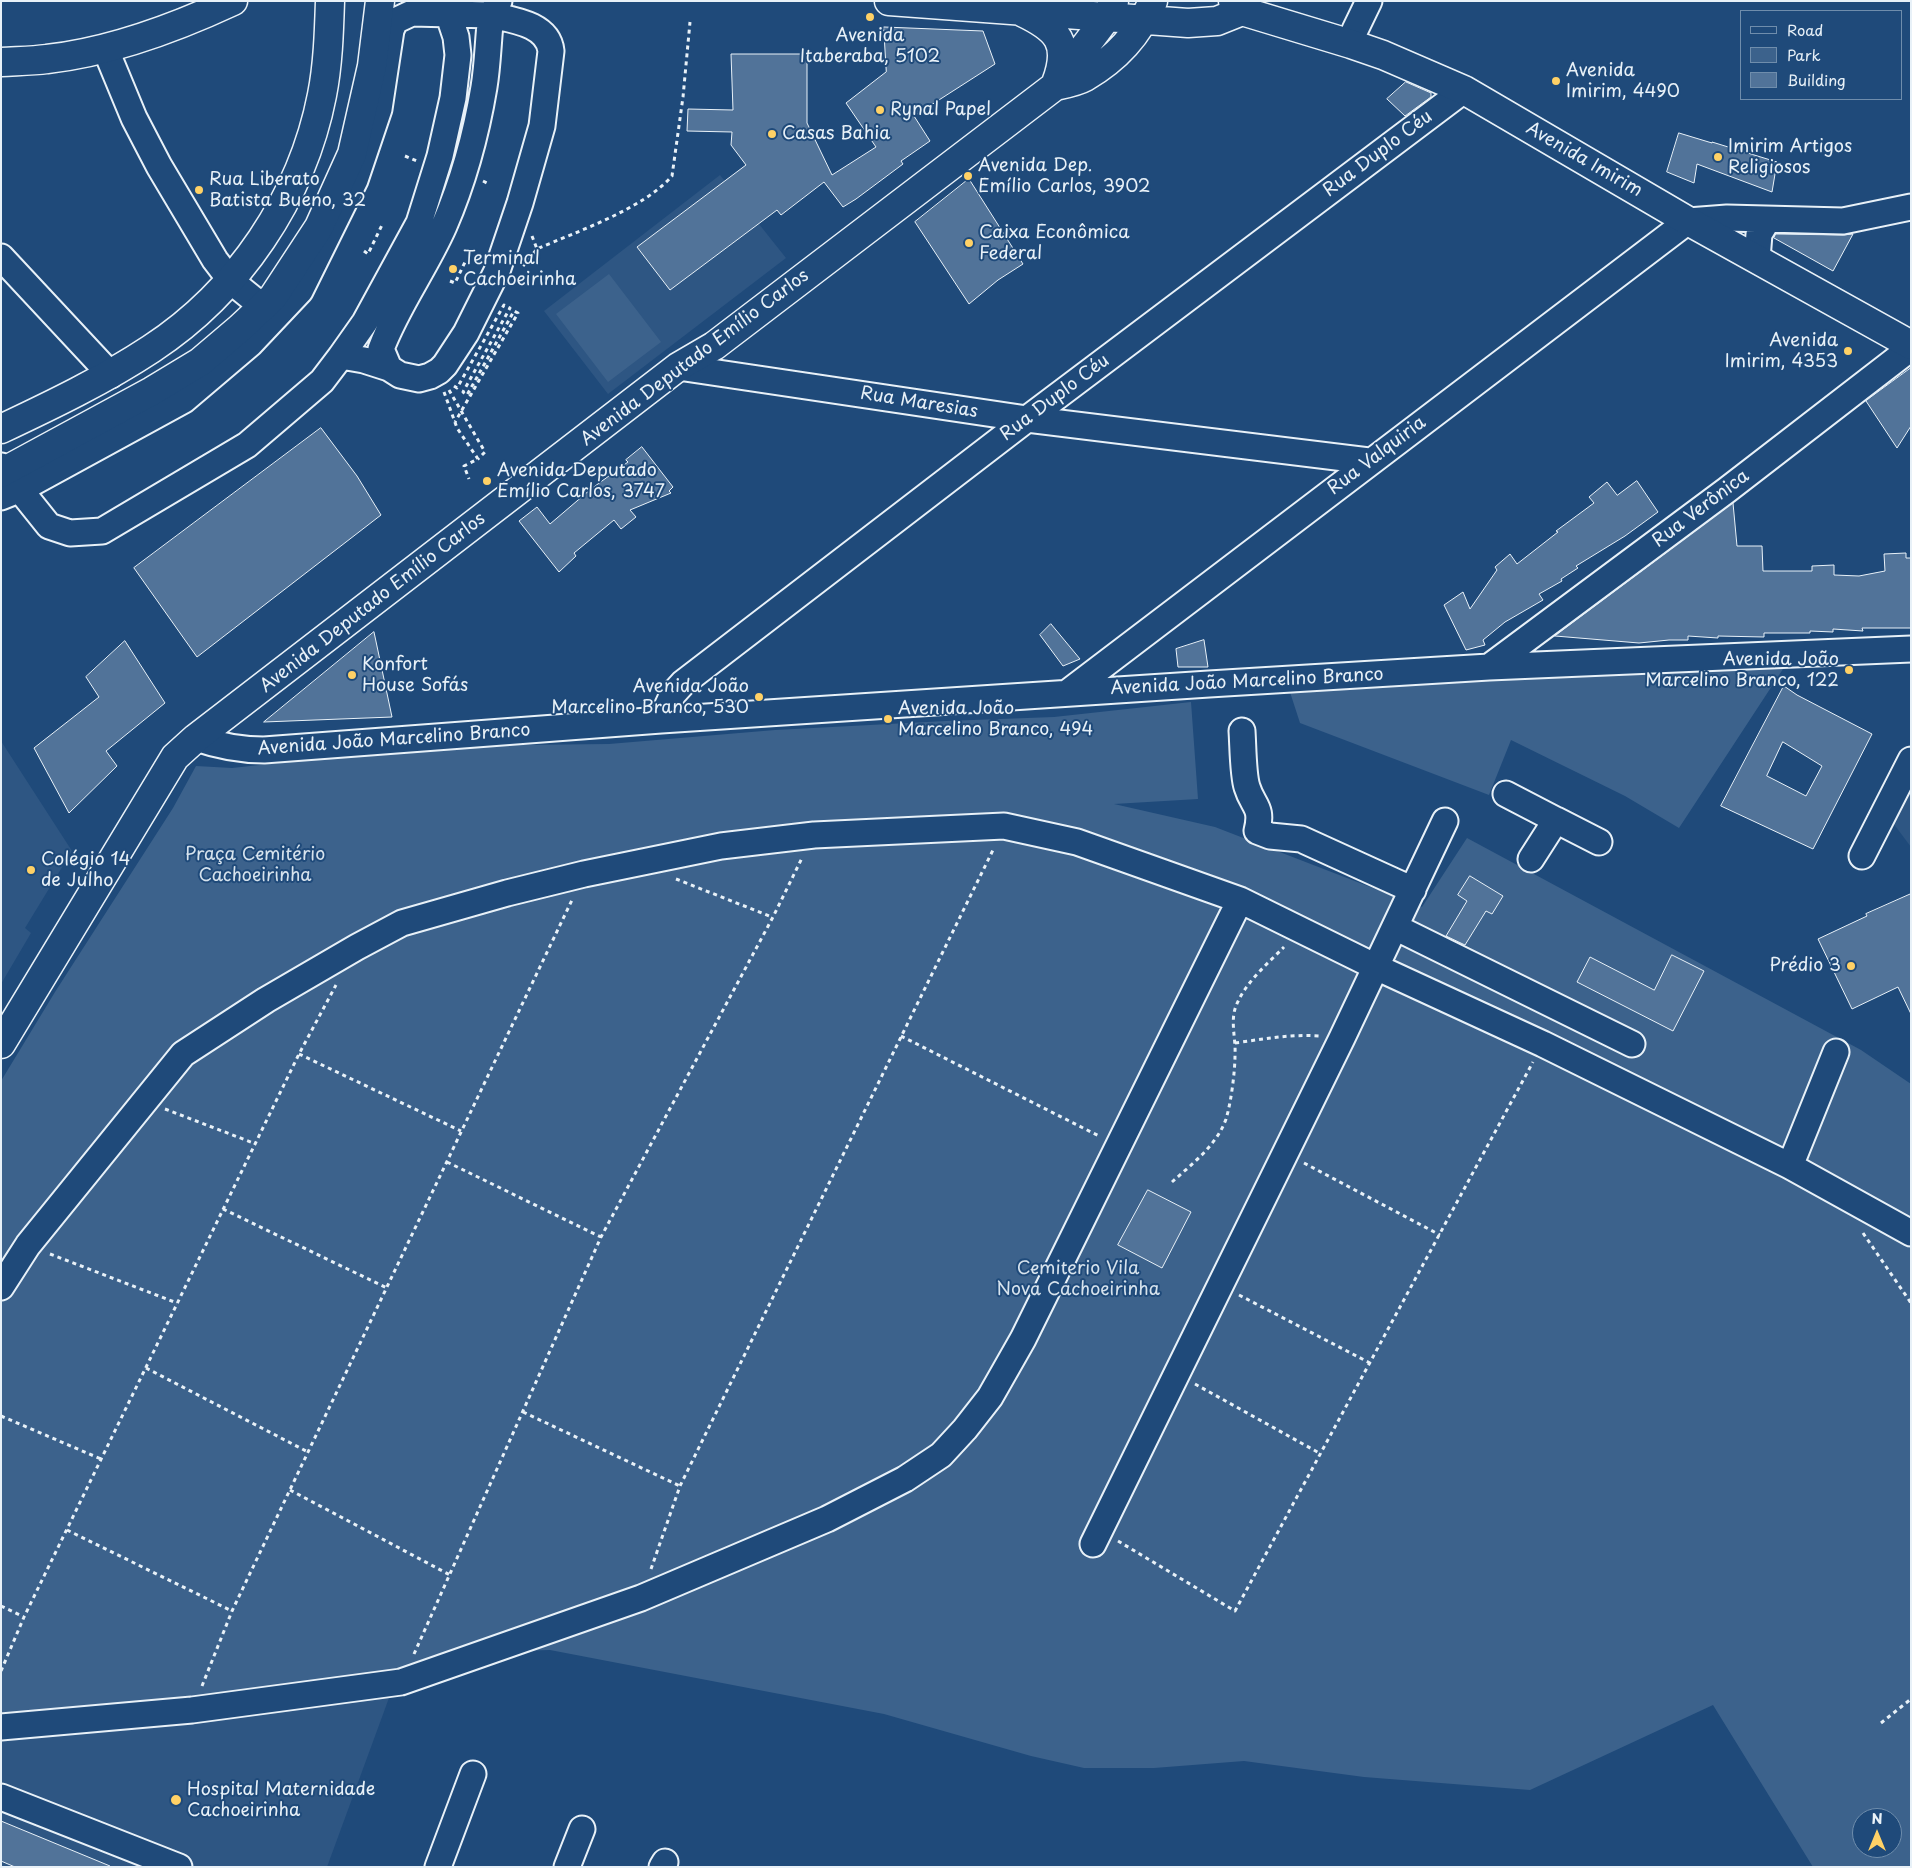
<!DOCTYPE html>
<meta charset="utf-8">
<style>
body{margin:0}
#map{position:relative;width:1912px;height:1868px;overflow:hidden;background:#1f4a7a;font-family:"Playpen Sans",sans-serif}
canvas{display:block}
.frame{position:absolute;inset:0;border:2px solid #e8f1f8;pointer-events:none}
.legend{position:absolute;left:1740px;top:10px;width:162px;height:90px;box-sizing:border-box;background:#1f4a7a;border:1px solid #6f8dac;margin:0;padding:6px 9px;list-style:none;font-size:15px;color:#e8f1f8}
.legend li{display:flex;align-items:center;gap:10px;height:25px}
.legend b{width:25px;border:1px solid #6f8dac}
.north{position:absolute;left:1852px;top:1808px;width:50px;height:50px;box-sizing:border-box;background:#1f4a7a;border:1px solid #6f8dac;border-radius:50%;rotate:0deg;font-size:14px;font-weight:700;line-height:20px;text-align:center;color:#e8f1f8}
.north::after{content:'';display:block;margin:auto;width:18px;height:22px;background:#ffd166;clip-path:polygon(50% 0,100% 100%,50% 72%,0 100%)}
</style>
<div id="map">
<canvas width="1912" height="1868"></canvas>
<div class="frame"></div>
<ul class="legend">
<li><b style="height:6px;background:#1f4a7a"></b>Road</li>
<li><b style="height:14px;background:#3c628c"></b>Park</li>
<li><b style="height:14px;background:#517399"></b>Building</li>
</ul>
<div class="north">N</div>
</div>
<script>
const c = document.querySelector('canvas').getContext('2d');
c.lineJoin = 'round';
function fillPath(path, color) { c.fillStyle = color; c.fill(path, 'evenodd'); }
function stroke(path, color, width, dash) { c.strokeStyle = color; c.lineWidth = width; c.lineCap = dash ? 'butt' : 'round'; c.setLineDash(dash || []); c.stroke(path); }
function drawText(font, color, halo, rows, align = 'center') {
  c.font = font + ' "Playpen Sans",sans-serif'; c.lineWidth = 4; c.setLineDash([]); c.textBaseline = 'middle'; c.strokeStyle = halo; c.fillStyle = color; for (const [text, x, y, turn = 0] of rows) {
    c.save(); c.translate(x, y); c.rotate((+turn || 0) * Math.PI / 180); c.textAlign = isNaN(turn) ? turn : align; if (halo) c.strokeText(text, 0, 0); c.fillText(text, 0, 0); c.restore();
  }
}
fillPath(new Path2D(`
 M720,175l66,83 -178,136 -64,-83z
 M1,741l71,110 -47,77 6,5 -30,51z
 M1911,788v59l-18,-24z
 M393,1687l-66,180h-326v-134z`), '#2e5683');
fillPath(new Path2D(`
 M609,274l52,68 -53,40 -52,-68z
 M1785,666l-106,162 -54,-32 -114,-56 -22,55 -189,-72 -11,-34z
 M1191,702l7,97 -84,5 101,23 207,80 45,-69 394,212 50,34v783h-98l-100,-162 -183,85 -166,-13 -120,-16 -90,7h-70l-53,-12 -147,-42 -334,-64 -32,1 -517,82v-652l54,-89 118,-184 23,-42 36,2 203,-22 174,-2 166,-14 171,-9 108,-4zM1862,1818h30v30h-30z`), '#3c628c');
const building = new Path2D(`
 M884,27l99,4 12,33 -81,52 16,25 -29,20 2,3 -47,35 -13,8 -19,-25 -43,33 -4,-5 -107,80 -33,-43 109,-82 -15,-20 1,-13 -45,-1 1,-22 45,1 -2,-56h76v69l25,52 44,-28 -30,-44 40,-31z
 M1406,82l25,11v4l-26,19 -18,-17z
 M1679,133l33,10v-1l65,20 -5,30 -75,-28 -3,19 -27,-11z
 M969,179l54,85 -25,16 -29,24 -54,-82z
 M1776,234l67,1 10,-1 -20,37 -59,-33z
 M1911,368v58l-14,22 -31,-47z
 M321,428l36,48 24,39 -184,142 -63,-89z
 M642,447l31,40 -4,4 2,2 -41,17 6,7 -15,12 -7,-9 -40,33 2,3 -17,16 -40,-51 18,-14 13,17 41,-35 37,-27 -2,-2z
 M1637,481l21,31 -33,24 -49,30 2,2 -17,11 1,2 -23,13 4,6 -38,22 -22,18 2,5 -19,5 -22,-45 19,-13 7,17 27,-39 -2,-3 15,-13 7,10 41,-32 -2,-1 38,-28 -5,-6 18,-15 10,13z
 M1733,503l4,43h25l1,25h49v-5l22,-1v10l25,1 26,-5 -1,-17 22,-1v5h5v70h-49l1,3 -30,-2v3l-23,-1v2h-46v4l-46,-1v2l-30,-2v4h-19l-30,3 -84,-7z
 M1051,624l29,35 -17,7 -23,-31z
 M374,632l18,85 -128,5z
 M1204,640l4,27h-30l-2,-18z
 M125,641l40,62 -59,48 11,15 -48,47 -35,-65 65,-51 -13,-20z
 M1784,686l13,9 75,39 -59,115 -92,-43zM1783,742l39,24 -16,30 -39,-20z
 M1470,876l33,20 -11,18 -6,-3 -21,34 -19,-9 21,-35 -9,-6z
 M1911,894v120l-13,-27 -46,22 -34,-70 49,-23 -1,-2z
 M1672,955l32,16 -31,60 -96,-49 13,-25 64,33z
 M1148,1190l43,22 -29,56 -44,-23z
 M1,1821l109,45v1h-95l-14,-6z`);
fillPath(building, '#517399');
stroke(building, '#e8f1f8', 1);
const minor = new Path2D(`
 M491,15c22,5 57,9 60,36l-9,75 -22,77 -23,68 -31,62 -21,32 -6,6 -9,5 -11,3 -19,-4 -11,-7 -8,-19c16,-43 44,-80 63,-123 19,-44 32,-91 40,-139 4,-24 4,-48 7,-72z
 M1351,44l4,-14 14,-29
 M105,48l29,70 25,48 56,94 16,21 32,26
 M1,257l110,118
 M1757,259l2,-25 8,-13
 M341,356l23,4 25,8
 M678,367l349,52 342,42
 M1,466l48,60 21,7 32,-2 145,-86 75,-64 19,-25 24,-34 54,-99 21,-67 13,-58 5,-43 -2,-18 -12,-36
 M1,497l20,-8 163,-89 66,-56 50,-53 55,-111 24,-71 12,-79 4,-9 17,-8 79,2 8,-14
 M1489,667l238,-177 184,-142
 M1067,693l621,-472 39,-3 116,3 68,-14
 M661,720l12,-26 10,-11 344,-264 437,-329
 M1242,731c1,14 1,44 5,56 6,20 16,19 10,44l13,5 31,3 112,51
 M196,738c23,8 43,12 68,12l397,-30 548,-36 280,-17 422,-18
 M1506,794l50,26 -25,39
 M1556,820l43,22
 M1862,856l49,-96
 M1395,927l237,117
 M1790,1166l46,-114
 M1,1287l27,-42 155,-191 83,-54 91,-53 45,-24 105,-30 77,-19 137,-28 93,-11 190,-9 73,16 163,58 136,67 167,77 247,122 121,67
 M1093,1544l249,-506 103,-217
 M1,1727l191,-17 209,-28 240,-84 186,-79 78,-40 36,-24 24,-26 25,-32 33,-58 217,-439
 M1,1797l178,70
 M438,1867l35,-93
 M567,1867l15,-38
 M662,1867l3,-5`);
const major = new Path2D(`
 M889,1l299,22 29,-2 25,-10
 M1233,1l9,10 109,33 32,11 81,35 224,131 223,124
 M1022,12c36,17 49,31 34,71
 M1,62c15,-1 31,-1 46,-3 64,-7 128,-31 186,-58
 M1055,86c9,-2 21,-4 30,-9 32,-19 53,-42 68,-76
 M1,429c51,-24 103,-49 150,-80 87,-57 151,-151 171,-254 6,-30 7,-63 8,-94
 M1,473l151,-82 48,-29 40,-34 33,-31 46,-70 33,-73 20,-88 8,-65
 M1,1044l174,-287 21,-19 482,-371 36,-21 341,-260 52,-69 7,-16`);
stroke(minor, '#e8f1f8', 29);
stroke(major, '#e8f1f8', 31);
stroke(new Path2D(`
 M405,156l12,5
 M483,181l6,3
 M532,236l5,13c41,-18 106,-40 135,-73l11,-79 7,-75
 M364,251l4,3 14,-29
 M523,266l14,-17
 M450,281l5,2 11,-23
 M449,390l36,62 -7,7
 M444,392l13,36 21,31 -14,7 5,13
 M676,879l96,38
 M901,1036l198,100
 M1235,1043c29,-4 55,-9 84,-7
 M299,1054l162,77
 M165,1109l91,35
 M447,1162l154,75
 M1304,1163l136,72
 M1172,1182c20,-18 45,-37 54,-63 5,-16 9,-47 9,-64 1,-16 -5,-34 1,-49 9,-23 31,-42 48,-59
 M223,1209l164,79
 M1863,1233l48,70
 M50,1254l127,49
 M1239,1295l131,68
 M146,1368l162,84
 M1195,1384l126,70
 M523,1412l157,74
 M1,1416l100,43
 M290,1490l160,85
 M67,1530l165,81
 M1118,1541l117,70 298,-549
 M651,1569l29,-83 314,-638
 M1,1606l23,11
 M414,1654l187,-417 172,-320 29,-59
 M1,1671l23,-54 275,-563 37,-69
 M202,1686l30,-75 340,-711
 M1881,1723l30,-24`), '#e8f1f8', 3, [4, 4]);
stroke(minor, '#1f4a7a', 25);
stroke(major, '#1f4a7a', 28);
stroke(new Path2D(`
 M454,386l3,2 47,-83 6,3 -47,84 4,3 47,-84 4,2 -63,109`), '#e8f1f8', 3, [4, 4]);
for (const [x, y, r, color] of [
 [870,17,5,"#ffd166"],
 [1556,81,5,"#ffd166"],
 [880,110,5,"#ffd166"],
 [772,134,5,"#ffd166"],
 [1718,157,5,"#ffd166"],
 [968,176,5,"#ffd166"],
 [199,190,5,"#ffd166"],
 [969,243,5,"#ffd166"],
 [453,269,5,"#ffd166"],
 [1848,351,5,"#ffd166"],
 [487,481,5,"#ffd166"],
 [1849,670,5,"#ffd166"],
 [352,675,5,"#ffd166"],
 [759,697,5,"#ffd166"],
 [888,719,5,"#ffd166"],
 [31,870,5,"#ffd166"],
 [1851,966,5,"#ffd166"],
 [176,1800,6,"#ffd166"]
]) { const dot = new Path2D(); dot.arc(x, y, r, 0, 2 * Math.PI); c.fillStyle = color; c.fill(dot); stroke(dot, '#1f4a7a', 2); }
drawText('18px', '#e8f1f8', '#1f4a7a', [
 ["Avenida",870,36,"center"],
 ["Itaberaba, 5102",870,57,"center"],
 ["Avenida",1566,71],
 ["Imirim, 4490",1566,92],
 ["Rynal Papel",890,110],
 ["Casas Bahia",782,134],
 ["Imirim Artigos",1728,147],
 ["Religiosos",1728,168],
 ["Avenida Dep.",978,166],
 ["Emílio Carlos, 3902",978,187],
 ["Rua Liberato",209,180],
 ["Batista Bueno, 32",209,201],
 ["Caixa Econômica",979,233],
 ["Federal",979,254],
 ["Terminal",463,259],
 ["Cachoeirinha",463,280],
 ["Avenida",1838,341,"right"],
 ["Imirim, 4353",1838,362,"right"],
 ["Avenida Deputado",497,471],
 ["Emílio Carlos, 3747",497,492],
 ["Avenida João",1839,660,"right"],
 ["Marcelino Branco, 122",1839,681,"right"],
 ["Konfort",362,665],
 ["House Sofás",362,686],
 ["Avenida João",749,687,"right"],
 ["Marcelino Branco, 530",749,708,"right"],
 ["Avenida João",898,709],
 ["Marcelino Branco, 494",898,730],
 ["Colégio 14",41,860],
 ["de Julho",41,881],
 ["Prédio 3",1841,966,"right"],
 ["Hospital Maternidade",187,1790],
 ["Cachoeirinha",187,1811]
], 'left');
drawText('18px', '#e8f1f8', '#1f4a7a', [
 ["Rua Duplo Céu",1378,154,-37],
 ["Avenida Imirim",1584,160,30],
 ["Avenida Deputado Emílio Carlos",695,358,-37],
 ["Rua Duplo Céu",1055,398,-37],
 ["Rua Maresias",919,403,9],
 ["Rua Valquiria",1377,456,-37],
 ["Rua Verônica",1701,509,-37],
 ["Avenida Deputado Emílio Carlos",373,603,-38],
 ["Avenida João Marcelino Branco",1247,682,-3],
 ["Avenida João Marcelino Branco",394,740,-4]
]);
drawText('18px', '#d7e3ed', '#1f4a7a', [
 ["Praça Cemitério",255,855],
 ["Cachoeirinha",255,876],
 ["Cemiterio Vila",1078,1269],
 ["Nova Cachoeirinha",1078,1290]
]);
</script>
